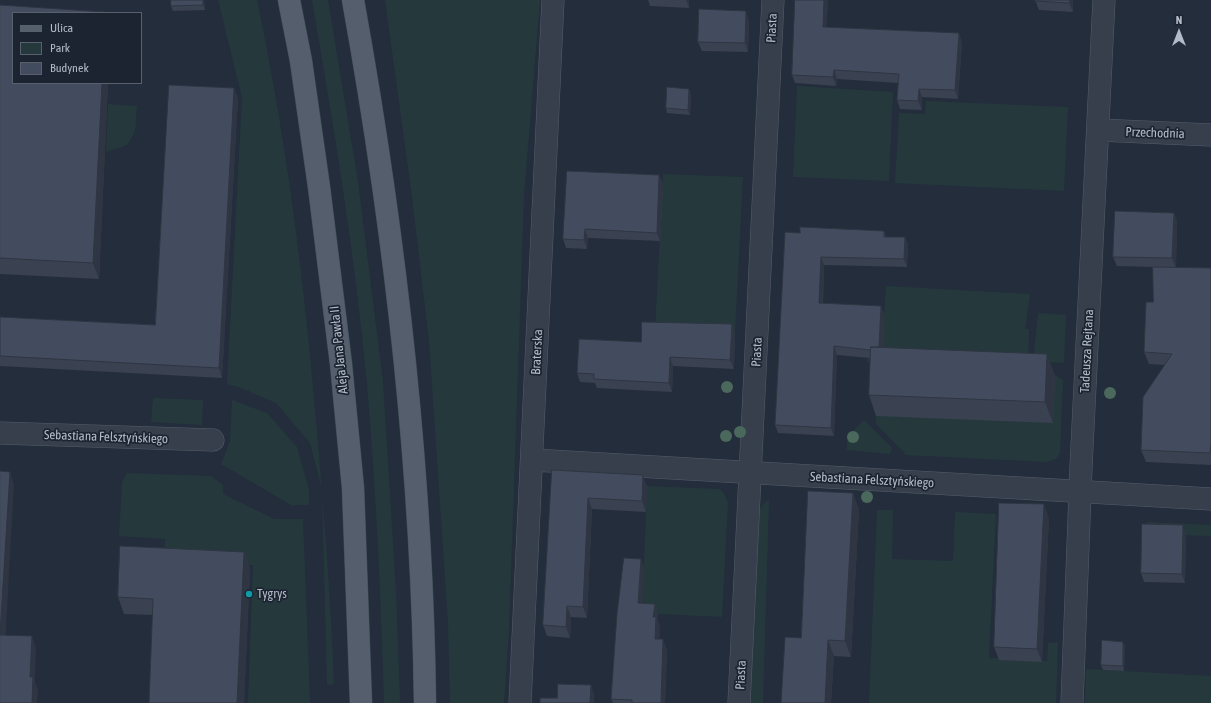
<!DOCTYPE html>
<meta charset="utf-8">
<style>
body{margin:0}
#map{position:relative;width:1211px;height:703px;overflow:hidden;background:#232d3c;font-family:"Asap Condensed",sans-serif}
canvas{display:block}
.legend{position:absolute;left:12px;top:12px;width:130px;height:72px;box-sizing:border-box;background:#1c2431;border:1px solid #58606d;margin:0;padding:5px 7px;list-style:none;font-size:12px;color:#b3bac8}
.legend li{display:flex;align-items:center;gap:8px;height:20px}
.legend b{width:20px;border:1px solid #58606d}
.north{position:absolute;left:1159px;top:12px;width:40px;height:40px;-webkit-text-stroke:3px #1c2431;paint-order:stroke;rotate:0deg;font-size:11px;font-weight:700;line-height:16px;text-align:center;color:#b3bac8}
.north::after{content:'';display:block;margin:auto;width:14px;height:18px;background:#b3bac8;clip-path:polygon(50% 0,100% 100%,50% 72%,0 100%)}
</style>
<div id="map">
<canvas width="1211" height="703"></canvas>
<ul class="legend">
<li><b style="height:5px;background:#555e6c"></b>Ulica</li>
<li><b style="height:11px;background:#25393d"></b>Park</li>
<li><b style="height:11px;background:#434c5e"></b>Budynek</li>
</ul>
<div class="north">N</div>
</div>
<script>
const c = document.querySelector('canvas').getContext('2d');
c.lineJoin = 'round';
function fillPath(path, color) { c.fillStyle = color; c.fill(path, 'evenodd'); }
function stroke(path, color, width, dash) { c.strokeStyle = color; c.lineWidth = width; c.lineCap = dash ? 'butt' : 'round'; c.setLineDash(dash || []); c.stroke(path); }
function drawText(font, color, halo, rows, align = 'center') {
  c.font = font + ' "Asap Condensed",sans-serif'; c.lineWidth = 3.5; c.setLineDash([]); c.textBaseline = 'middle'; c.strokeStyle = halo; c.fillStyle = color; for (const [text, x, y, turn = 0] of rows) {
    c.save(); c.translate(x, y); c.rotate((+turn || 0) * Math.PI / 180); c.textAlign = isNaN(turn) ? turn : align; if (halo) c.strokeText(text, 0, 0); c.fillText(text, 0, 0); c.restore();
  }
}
fillPath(new Path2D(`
 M218,0h39c30,142 48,287 60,432 7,84 14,168 17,252l-7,1 -5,-196 -12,-46 -34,-40 -37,-16 -12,-3 15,-287z
 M312,0h16l30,182 25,200 13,210 4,111h-16c-3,-106 -8,-214 -17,-319 -12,-129 -33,-257 -55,-384z
 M385,0h155l-16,195 -15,434 -5,74h-54l-2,-81 -19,-281 -17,-144z
 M797,86l96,6 -4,89 -96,-4z
 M926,101l142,6 -4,84 -169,-8 4,-70 26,1z
 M108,104l29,2 -2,26 -8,13 -21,7z
 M663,174l80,3 -8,155 -80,-2z
 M886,286l144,8 -5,35h4l-1,32 -156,-2 -5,4 2,-32 14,1z
 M1038,313l28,2 -2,48 -31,-2z
 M1055,375l8,5 -3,73 -4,6 -9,3 -141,-7 -30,-31v-8z
 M153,398l50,2 -1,25 -51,-3z
 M232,400l35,13 30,34 12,43v15h-18l-70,-41 9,-23z
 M864,420l28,28 -2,6 -43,-4v-13z
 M127,473l84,3 12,9v9l51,25h29l7,184h-62l5,-138 -89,-4 1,-22 -46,-3 3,-54z
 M647,486l72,3 5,4 4,10 -6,114 -80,-4z
 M769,500l-6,203h-15l11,-193 5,-7z
 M877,510h16l-1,49 61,2 2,-49 41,2 -7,144 58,3 1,-18 10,-1 -2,61h-187z
 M1147,522l64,3v11l-66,-2z
 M1086,669l125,7v27h-126z`), '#25393d');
const street = new Path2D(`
 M1099,130l112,5
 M0,433l213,7
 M533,460l678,39
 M520,703l33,-703
 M739,703l34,-703
 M1072,703l9,-236 23,-467`);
const primary = new Path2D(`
 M289,0l12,61 18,126 22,177 12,124 8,215
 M353,0c42,232 69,467 72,703`);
stroke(street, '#555d6a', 23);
stroke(primary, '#404855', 23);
stroke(street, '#373f4c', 22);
stroke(primary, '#555e6c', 22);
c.fillStyle = '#4a685c';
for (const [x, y] of [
 [727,387],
 [1110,393],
 [740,432],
 [726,436],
 [853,437],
 [867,497]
]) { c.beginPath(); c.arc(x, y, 6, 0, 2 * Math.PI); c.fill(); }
fillPath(new Path2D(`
 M204,0l1,10 -32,1 -2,-5z
 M648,0h41v8l-39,-2z
 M828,0l-2,27 136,15 -4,57 -36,-2v13l-22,-1 -3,-9 1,-17 -61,-4 -1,7 -41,-3 -3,-8z
 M1035,0h38v12l-34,-2z
 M0,5l108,78 -9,196 -99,-5z
 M749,20l-1,32 -46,-1 -4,-9z
 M691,94l-1,21 -23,-2 -1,-5z
 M238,98l-16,280 -222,-12v-49l155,8z
 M659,175l4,9 -3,57 -72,-3 -1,11 -21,-1 -3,-9z
 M1174,213l3,9 -1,45 35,1v197l-65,-3 -5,-12 24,-85 -16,-1 -5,-12 9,-50v-35l-36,-1 -4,-9z
 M884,231l2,6h19l3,8 -1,22 -83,-2 -1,38 58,3 3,8 -1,33 172,28 -2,48 -177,-7 -7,-21 1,-37 -33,-3 -3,81 -56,-3 -3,-8 25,-192z
 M735,332l-1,37 -61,-3 -1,26 -75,-4 -2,-5 -15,-1 -3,-9 64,-31z
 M552,470l95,16 -1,26 -54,-3 -5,109 -16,-1 -1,21 -23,-2 -4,-11z
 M853,493l6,17 -8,147 -17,-1 -3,47h-50l20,-65z
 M1049,518l-7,144 -43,-2 -5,-13z
 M1186,534l-1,49 -41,-1 -3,-9z
 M244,552l6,17 -6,134h-95l4,-88 -29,-1 -6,-17z
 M641,559l3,10 -2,34 13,1 3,10v7l2,6 -1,12 8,11 -2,53h-52l-2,-4z
 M1123,642l2,4 -1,25 -21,-1 -2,-5z`), '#3a4151');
fillPath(new Path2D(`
 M203,0h1l1,10 -2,-5z
 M686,0h3v8z
 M824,0h4l-2,35 -3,-8z
 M1070,0h3v12l-4,-9z
 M746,11l3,9 -1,32 -3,-9z
 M959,33l3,9 -4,57 -3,-9z
 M834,70l3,9 -1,7 -3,-9z
 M102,83h6l-9,196 -6,-16z
 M234,88l4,10 -16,280 -3,-10z
 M689,89l2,5 -1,21 -2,-5z
 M919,89l3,8v13l-4,-9z
 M659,175l4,9 -3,57 -3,-8z
 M1174,213l3,9 -1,46 -4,-10z
 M585,229l3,9 -1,11 -3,-9z
 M905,237l3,8 -1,22 -3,-8z
 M821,257l3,8 -2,46 -3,-8z
 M881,306l3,8 -2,45 -3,-9z
 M732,324l3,8 -1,37 -4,-9z
 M834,346l3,9 -3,81 -3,-8z
 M1047,354l8,21 -2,48 -8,-21z
 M670,357l3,9 -1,26 -3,-9z
 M10,472l4,12 -9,163 -5,-12z
 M643,475l4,11 -1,26 -4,-11z
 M853,493l6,17 -8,147 -6,-16z
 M588,498l4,11 -5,109 -4,-11z
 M1044,504l5,14 -7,144 -5,-13z
 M1183,525l3,9 -1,49 -3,-9z
 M244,552l6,17 -6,134h-7z
 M641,559l3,10 -2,44 -4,-10z
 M655,604l3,10v7l2,6 -1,22 -4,-10 -2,-22z
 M567,606l4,11 -1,21 -4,-11z
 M32,636l4,12 -1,34 3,7 -1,14h-5l-2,-26z
 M663,639l4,11 -2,53h-4z
 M828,640l6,16 -3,47h-6z
 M1123,642l2,4 -1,25 -1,-5z
 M591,685l3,9v9h-4z`), '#2f3542');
const building = new Path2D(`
 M171,0h32v5l-32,1z
 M795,0h29l-1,27 136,6 -4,57 -36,-1 -1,12 -21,-1 2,-26 -65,-4 -1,7 -41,-2z
 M1035,0h35l-1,3 -34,-2z
 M0,5l105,7v1h-92v70h89l-9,180 -93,-5z
 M699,9l47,2 -1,32 -47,-1z
 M169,85l65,3 -15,280 -219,-12v-39l155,8z
 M667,87l22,2 -1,21 -22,-2z
 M567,171l92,4 -2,58 -72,-4 -1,11 -21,-1z
 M1115,211l59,2 -2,45 -59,-1z
 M800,227l84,4v6h21l-1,22 -83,-2 -2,46 62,3 -2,41h-8l-1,3 -36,-4 -3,82 -56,-3 10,-193 15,1z
 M1153,267l58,1v175l-1,10 -69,-3 2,-53 29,-43 -28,-2 2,-50h7z
 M642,322l90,2 -2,36 -60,-3 -1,26 -75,-4v-5l-17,-1 2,-34 62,3z
 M871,347l176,7 -2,48 -176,-7z
 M552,470l91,5 -1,26 -54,-3 -5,109 -16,-1 -1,21 -23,-2z
 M0,471l10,1 -10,163 32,1 -2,41h3l-1,26h-32z
 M808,491l45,2 -8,148 -17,-1 -3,63h-44l4,-66 16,1z
 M999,503l45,1 -7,145 -43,-2z
 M1142,524l41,1 -1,49 -41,-1z
 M120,546l124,6 -7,151h-88l4,-104 -35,-2z
 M624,558l17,1 -3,44 17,1 -2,13h3l-1,22h8l-2,64h-29v-3l-21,-1 6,-85z
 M1102,640l21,2v24l-22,-1z
 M558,684l33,1 -1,18h-50v-5h17z`);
fillPath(building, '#434c5e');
stroke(building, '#2f3542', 1);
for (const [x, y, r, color] of [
 [249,594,4,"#0f9aa8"]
]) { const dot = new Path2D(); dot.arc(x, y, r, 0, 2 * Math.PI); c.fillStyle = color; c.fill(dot); stroke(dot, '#1c2431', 1.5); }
drawText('13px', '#b3bac8', '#1c2431', [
 ["Piasta",772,28,-87],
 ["Przechodnia",1155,133,2],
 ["Aleja Jana Pawła II",339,350,-96],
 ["Tadeusza Rejtana",1087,351,-87],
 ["Braterska",537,352,-87],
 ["Piasta",757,352,-87],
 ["Sebastiana Felsztyńskiego",106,437,2],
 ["Sebastiana Felsztyńskiego",872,480,3],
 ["Piasta",741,675,-87]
]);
drawText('13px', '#b3bac8', '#1c2431', [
 ["Tygrys",257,594]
], 'left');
</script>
